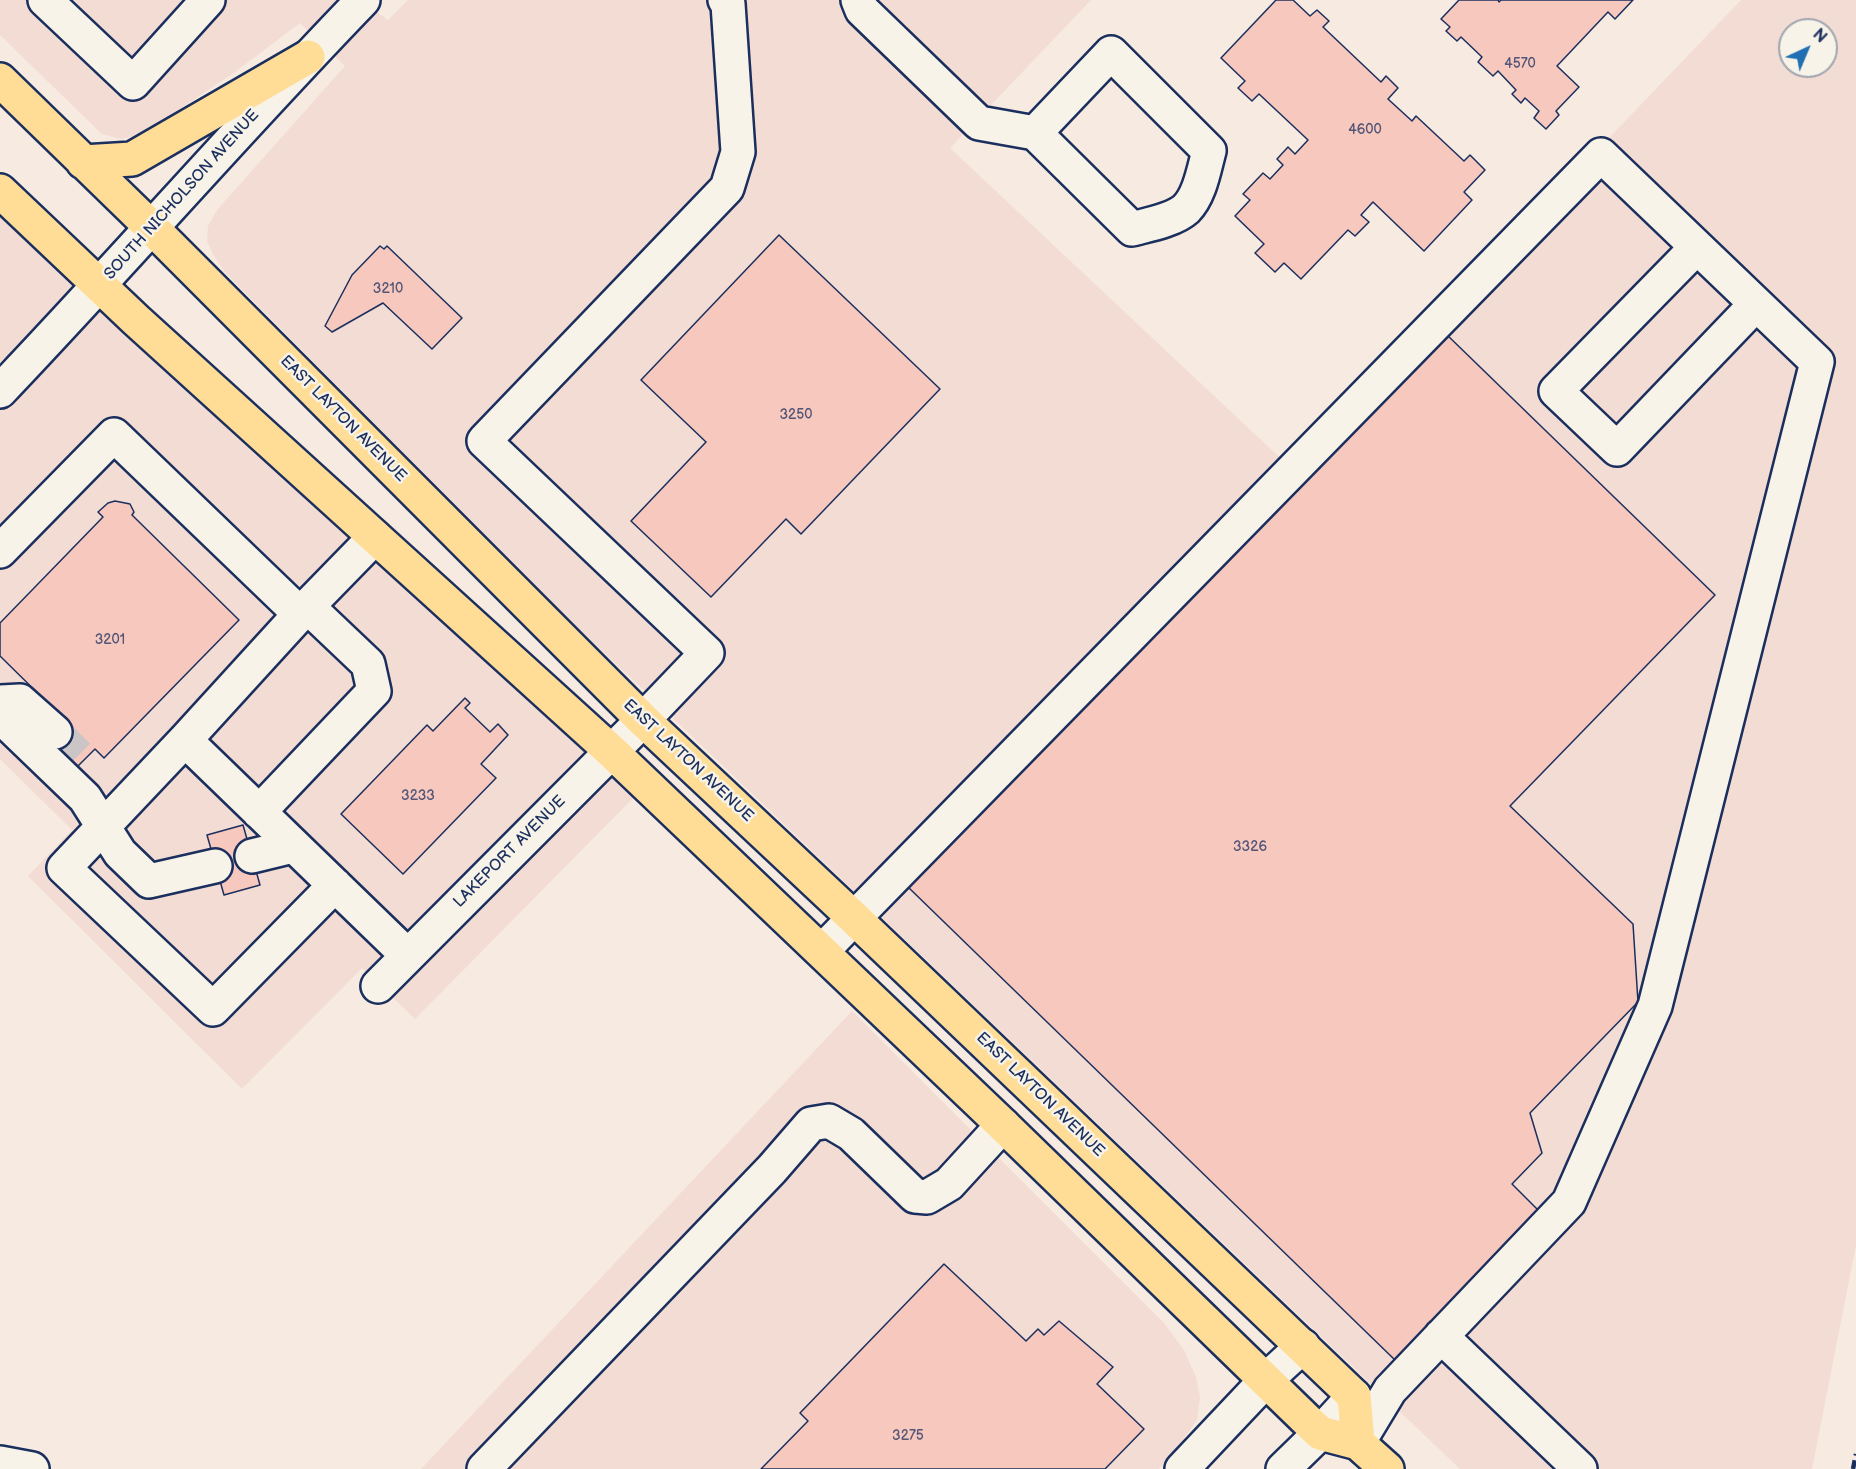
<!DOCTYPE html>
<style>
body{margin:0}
#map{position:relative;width:1856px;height:1469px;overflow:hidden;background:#f7eae0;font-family:"Balsamiq Sans",sans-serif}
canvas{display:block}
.north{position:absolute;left:1778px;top:18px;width:60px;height:60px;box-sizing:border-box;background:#f7f3e8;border:2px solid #9fa5b1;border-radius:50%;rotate:44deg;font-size:16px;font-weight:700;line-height:24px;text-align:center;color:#1b2f5e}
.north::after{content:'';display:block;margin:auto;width:21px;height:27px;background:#1f6fb2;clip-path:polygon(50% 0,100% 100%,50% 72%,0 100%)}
</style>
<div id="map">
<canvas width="1856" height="1469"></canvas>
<div class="north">N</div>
</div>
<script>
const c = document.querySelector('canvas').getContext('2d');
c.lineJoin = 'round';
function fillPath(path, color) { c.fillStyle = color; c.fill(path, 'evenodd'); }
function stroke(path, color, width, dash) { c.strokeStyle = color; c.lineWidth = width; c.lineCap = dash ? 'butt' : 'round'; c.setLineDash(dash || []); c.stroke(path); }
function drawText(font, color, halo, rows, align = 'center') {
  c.font = font + ' "Balsamiq Sans",sans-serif'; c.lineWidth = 5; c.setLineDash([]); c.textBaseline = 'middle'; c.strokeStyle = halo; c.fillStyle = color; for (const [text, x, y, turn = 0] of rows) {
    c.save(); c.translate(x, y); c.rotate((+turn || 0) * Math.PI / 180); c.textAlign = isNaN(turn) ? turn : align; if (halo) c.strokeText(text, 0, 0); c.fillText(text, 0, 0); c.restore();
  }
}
fillPath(new Path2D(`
 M0,0h360l28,20 20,-20h683l-141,148 342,321 449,-469h115v1245l-44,224h-352l-975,-930 -76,-80 -185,-188 -11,-17 -6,-13 1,-15 9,-16 128,-144 -45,-43 -65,49 -64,43 -35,21 -15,3 -19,-5 -102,-99zM1790,30h36v36h-36z
 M0,191l644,596 -229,232 -53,-51 -120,121 -214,-213 44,-46 -72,-71z
 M852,1011l312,312 20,27 12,27 4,20 -3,23 -24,33 -14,16h-738z`), '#f3dcd4');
const building = new Path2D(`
 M1276,0h17l17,16 7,-6 12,11 -6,6 58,55 5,-6 12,12 -10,11 24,22 4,-5 48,45 6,-6 15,15 -21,22 8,8 -48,51 -51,-49 -12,13 8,7 -14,14 -7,-6 -47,49 -17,-16 -9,9 -20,-19 9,-9 -29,-28 15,-16 -7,-6 20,-21 7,6 13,-14 -6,-6 11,-12 7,7 13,-14 -49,-46 -7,7 -14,-13 7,-7 -24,-23z
 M1459,0h39l1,2 2,-2h132l-18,19 -7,-7 -51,54 22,21 -23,24 3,4 -13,14 -12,-11 5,-7 -14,-13 -4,5 -9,-9 4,-4 -18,-19 -5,5 -15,-14 4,-5 -21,-20 -4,4 -11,-10 4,-4 -9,-8z
 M779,235l161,154 -139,145 -15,-15 -75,78 -80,-76 75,-79 -65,-62z
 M380,246l4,3 3,-3 75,72 -30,31 -49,-46 -51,29 -7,-6 27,-51z
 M1445,333l270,262 -205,211 123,118 5,78 -108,111 12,40 -30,31 28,28 -144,149 -488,-474z
 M115,501l15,3 4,8 -2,3 107,105 -135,138 -9,-9 -18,18 -28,-27 17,-19 -66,-65v-33l103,-106 -5,-5 10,-9z
 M465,698l5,5 -5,5 25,24 8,-8 10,11 -27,29 15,14 -93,96 -62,-60 86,-89 6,6z
 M243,825l17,60 -36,10 -17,-60z
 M944,1264l82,77 12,-12 6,6 15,-14 54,46 -16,17 47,45 -39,40h-344l47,-48 -8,-8z`);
fillPath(building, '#f7c8be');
stroke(building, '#1b2f5e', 1.5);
stroke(new Path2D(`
 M55,732l29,29`), '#cbc5c6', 33, [33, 16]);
const minor = new Path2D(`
 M45,0l88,83 75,-83
 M858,0l4,10 117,113 56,10 97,96c15,-4 42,-9 54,-20 14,-14 18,-40 23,-58l-98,-98 -76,80
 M1697,247l-141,144 61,58 139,-145
 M0,391c123,-129 239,-263 363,-391
 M0,551l114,-116 186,179 75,-77
 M300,614l-115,126 223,216
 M0,702l20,-1 35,31
 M0,716l85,82 35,55 29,28 66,-15
 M185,740l-121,128 149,141 122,-124
 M259,812l115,-121 -6,-27 -60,-57
 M252,856l41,-10
 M822,951l779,-796 216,207 -162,644 -86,196 -179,188 -32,53
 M378,986l265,-266 64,-67 -223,-212 243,-253 11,-36 -10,-148 -3,-4
 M1441,1336l139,133
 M0,1463l32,6
 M484,1469l288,-300 39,-45 18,-3 22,13 64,62 12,1 22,-13 54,-59
 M1182,1469l85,-90 36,-33
 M1283,1469l37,-36 34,-37`);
const major = new Path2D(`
 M0,80l152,148 491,492 211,198 500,478 4,47
 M83,162l49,-3 176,-102
 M0,191l136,129 475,431 392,374 317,308 38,10 29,26`);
stroke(minor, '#1b2f5e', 38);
stroke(major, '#1b2f5e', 38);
stroke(minor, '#f7f3e8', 33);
stroke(major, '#ffdd96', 33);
stroke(new Path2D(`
 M1853,1469l3,-15`), '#1b2f5e', 4.5, [9, 4.5]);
drawText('14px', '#525576', null, [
 ["4570",1520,64],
 ["4600",1365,130],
 ["3210",388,289],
 ["3250",796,415],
 ["3201",110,640],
 ["3233",418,796],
 ["3326",1250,847],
 ["3275",908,1436]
]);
drawText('16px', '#1b2f5e', '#f7f3e8', [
 ["SOUTH NICHOLSON AVENUE",182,195,-48],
 ["EAST LAYTON AVENUE",343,419,45],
 ["EAST LAYTON AVENUE",688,761,43],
 ["LAKEPORT AVENUE",510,852,-45],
 ["EAST LAYTON AVENUE",1040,1095,44]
]);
</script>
